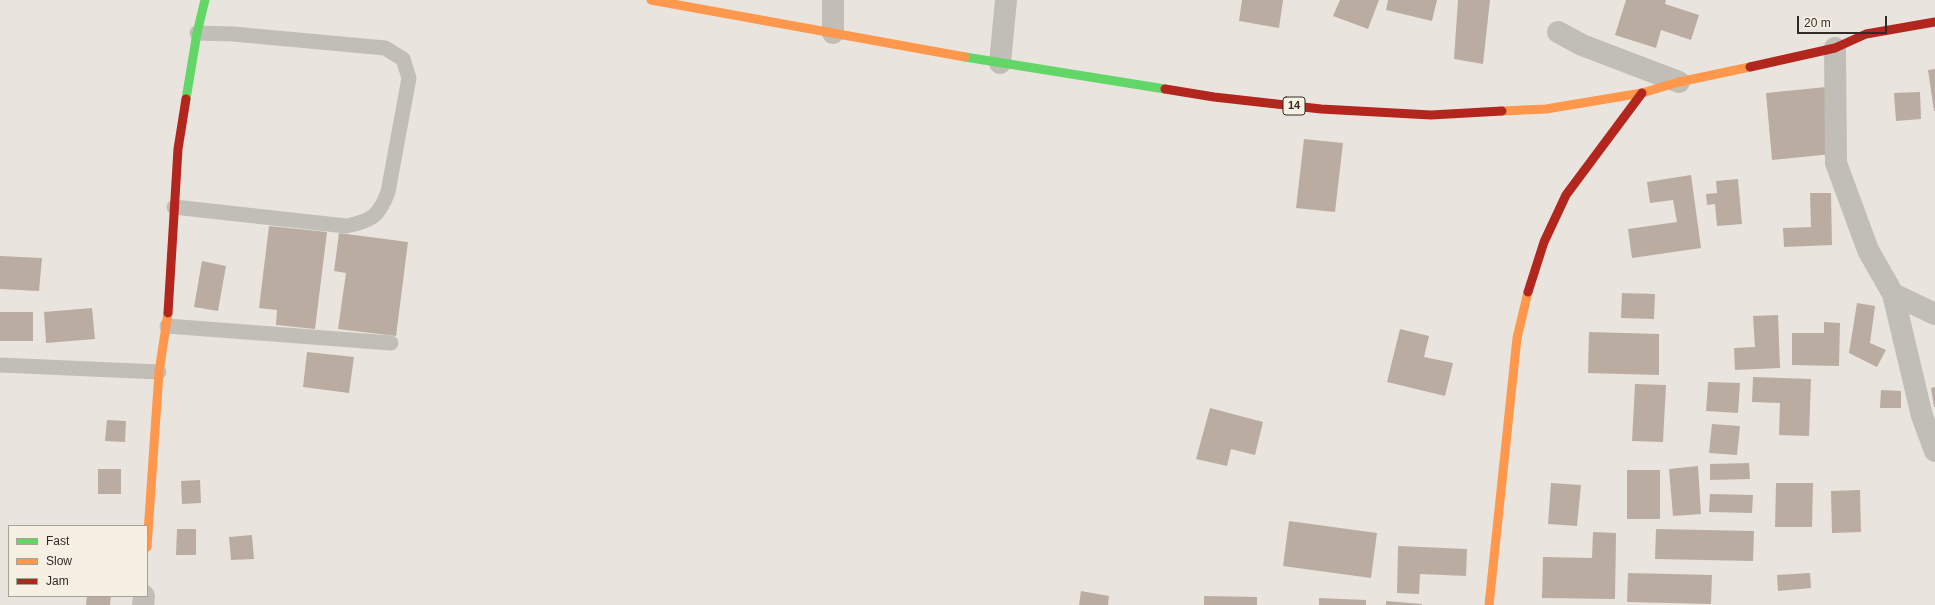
<!DOCTYPE html>
<style>
body{margin:0}
#map{position:relative;width:1935px;height:605px;overflow:hidden;background:#e9e5de;font-family:Arial,sans-serif}
canvas{display:block}
.legend{position:absolute;left:8px;top:525px;width:140px;height:72px;box-sizing:border-box;background:#f6f0e4;border:1px solid #a7a198;margin:0;padding:5px 7px;list-style:none;font-size:12px;color:#312b26}
.legend li{display:flex;align-items:center;gap:8px;height:20px}
.legend b{width:20px;border:1px solid #a7a198}
.scale{position:absolute;left:1797px;top:16px;width:90px;height:18px;box-sizing:border-box;border:2px solid #312b26;border-top:0;padding-left:5px;font-size:12px;line-height:14px;white-space:nowrap;color:#312b26;-webkit-text-stroke:3px #f6f0e4;paint-order:stroke}
</style>
<div id="map">
<canvas width="1935" height="605"></canvas>
<ul class="legend">
<li><b style="height:5px;background:#63d668"></b>Fast</li>
<li><b style="height:5px;background:#ff974d"></b>Slow</li>
<li><b style="height:5px;background:#b3261e"></b>Jam</li>
</ul>
<div class="scale">20 m</div>
</div>
<script>
const c = document.querySelector('canvas').getContext('2d');
c.lineJoin = 'round';
function fillPath(path, color) { c.fillStyle = color; c.fill(path, 'evenodd'); }
function stroke(path, color, width, dash) { c.strokeStyle = color; c.lineWidth = width; c.lineCap = dash ? 'butt' : 'round'; c.setLineDash(dash || []); c.stroke(path); }
function drawText(font, color, halo, rows, align = 'center') {
  c.font = font + ' Arial,sans-serif'; c.lineWidth = 3.5; c.setLineDash([]); c.textBaseline = 'middle'; c.strokeStyle = halo; c.fillStyle = color; for (const [text, x, y, turn = 0] of rows) {
    c.save(); c.translate(x, y); c.rotate((+turn || 0) * Math.PI / 180); c.textAlign = isNaN(turn) ? turn : align; if (halo) c.strokeText(text, 0, 0); c.fillText(text, 0, 0); c.restore();
  }
}
fillPath(new Path2D(`
 M1242,0h41l-4,28 -40,-7z
 M1340,0h39l-11,29 -35,-13z
 M1388,0h49l-5,21 -46,-11z
 M1458,0h32l-7,64 -29,-5z
 M1626,0h40l-1,4 34,11 -8,25 -30,-10 -5,18 -41,-13z
 M1935,69v42h-1l-6,-41z
 M1826,87l6,67 -60,6 -6,-67z
 M1920,92l1,27 -25,2 -2,-28z
 M1304,139l39,4 -8,69 -39,-4z
 M1691,175l10,73 -69,10 -4,-29 49,-7 -4,-22 -23,3 -3,-21z
 M1738,179l4,45 -25,2 -2,-22 -8,1 -1,-11 11,-1 -1,-12z
 M1810,193h21l1,52 -48,2 -1,-19 28,-1z
 M269,226l58,6 -12,97 -39,-4 1,-15 -18,-2z
 M339,233l69,9 -12,94 -58,-7 8,-56 -12,-2z
 M0,256l42,2 -3,33 -39,-2z
 M202,261l24,5 -8,45 -24,-4z
 M1622,293l33,1 -1,25 -33,-1z
 M1857,303l18,3 -5,37 16,7 -9,17 -28,-14z
 M92,308l3,31 -49,4 -2,-31z
 M0,312h33v29h-33z
 M1778,315l2,53 -45,2 -1,-22 21,-1 -2,-31z
 M1824,322l16,1 -1,43 -47,-1v-32h32z
 M1400,329l29,7 -5,21 29,6 -8,33 -58,-14z
 M1589,332l70,2v41l-71,-2z
 M307,352l47,5 -5,36 -46,-6z
 M1753,377l58,2 -2,57 -30,-1 1,-32 -28,-1z
 M1708,382l32,1 -2,30 -32,-2z
 M1635,384l31,1 -3,57 -31,-1z
 M1935,387v20h-1l-3,-19z
 M1881,390l20,1v17h-21z
 M1210,408l53,14 -8,33 -24,-6 -4,17 -31,-7z
 M107,420l19,1 -1,21 -20,-1z
 M1712,424l28,2 -3,29 -28,-2z
 M1749,463l1,16 -40,1v-16z
 M1698,466l3,48 -28,2 -4,-47z
 M98,469h23v25h-23z
 M1627,470h33v49h-33z
 M200,480l1,23 -19,1 -1,-23z
 M1551,483l30,2 -4,41 -29,-2z
 M1776,483h37l-1,44h-37z
 M1860,490l1,42 -29,1 -1,-42z
 M1710,494l43,1 -1,18 -43,-1z
 M1289,521l88,12 -6,45 -88,-12z
 M177,529h19v26h-20z
 M1656,529l98,2 -1,30 -98,-2z
 M1593,532l23,1 -1,66 -73,-1 1,-41 49,1z
 M252,535l2,24 -23,1 -2,-23z
 M1398,546l69,3 -1,27 -46,-2 -1,20 -22,-1z
 M1628,573l84,2 -1,29 -84,-2z
 M1810,573l1,15 -33,3 -1,-16z
 M1081,591l28,5 -1,9h-29z
 M87,596h24l-1,9h-24z
 M1204,596l53,1v8h-53z
 M1319,598l47,2v5h-47z
 M1386,601l36,3v1h-36z`), '#bbaca1');
stroke(new Path2D(`
 M174,207l172,19c26,-5 33,-10 42,-34l21,-114 -6,-19 -18,-11 -152,-14 -36,-1
 M167,326l224,17
 M0,365l159,7`), '#c1bdb7', 15);
stroke(new Path2D(`
 M833,0v33
 M1558,32l24,13 97,37
 M1835,48l1,115 32,87 25,44 29,122 13,35
 M1000,63l6,-63
 M1893,294l42,20
 M143,605l1,-9`), '#c1bdb7', 22);
stroke(new Path2D(`
 M965,57l200,32
 M186,99l11,-66 8,-33`), '#63d668', 9);
stroke(new Path2D(`
 M651,0l314,57
 M1502,111l44,-2 96,-16 37,-11 71,-15
 M147,547l12,-175 9,-59
 M1489,605l28,-267 11,-46`), '#ff974d', 9);
stroke(new Path2D(`
 M1750,67l85,-19 31,-14 69,-12
 M1165,89l49,8 107,12 110,6 71,-4
 M1528,292l16,-50 22,-47 76,-102
 M168,313l10,-164 8,-50`), '#b3261e', 9);
for (const [x, y, w] of [
 [1294,106,22]
]) { const box = new Path2D(); box.roundRect(x - w / 2, y - 9, w, 18, 3); c.fillStyle = '#f6f0e4'; c.fill(box); stroke(box, '#312b26', 1); }
drawText('bold 11px', '#312b26', null, [
 ["14",1294,106]
]);
</script>
